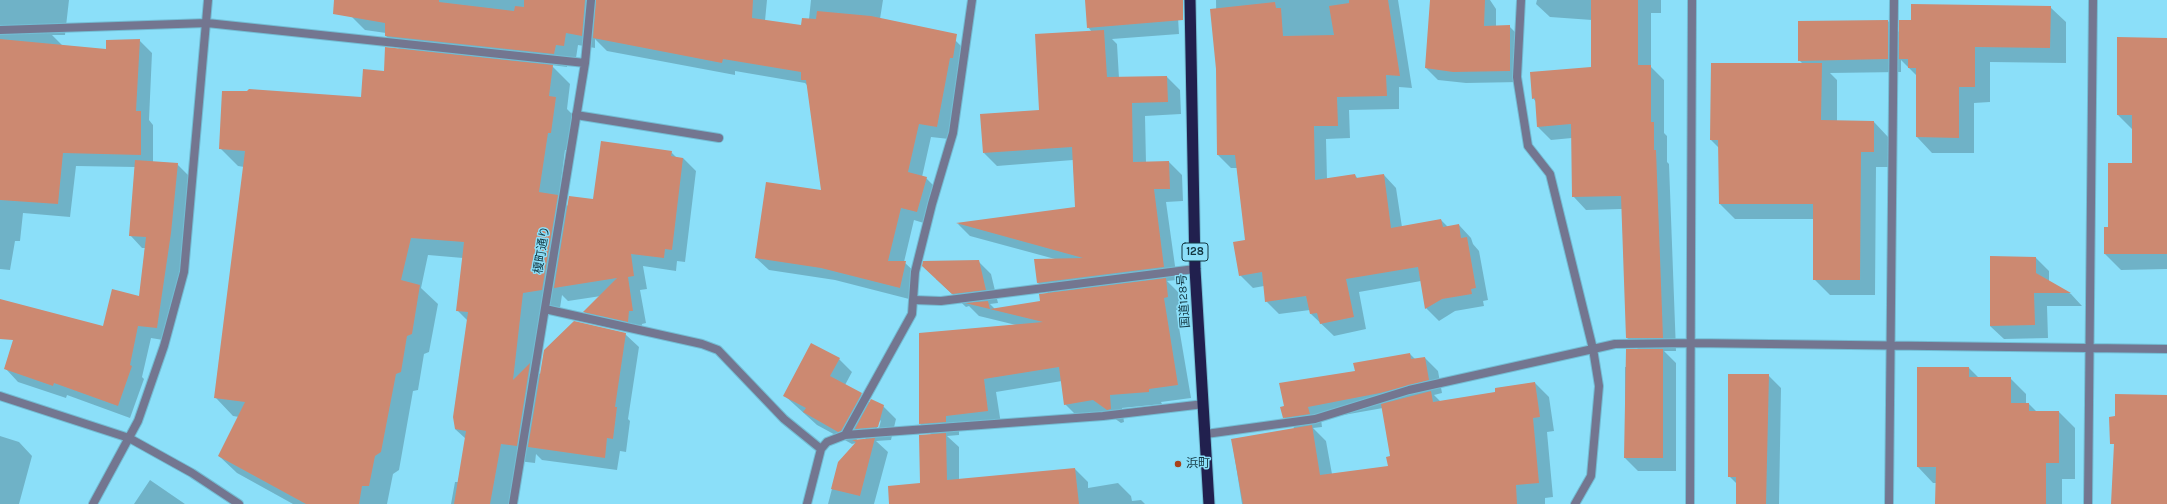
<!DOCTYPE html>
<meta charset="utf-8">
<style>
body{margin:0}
canvas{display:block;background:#8bdff9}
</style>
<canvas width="2167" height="504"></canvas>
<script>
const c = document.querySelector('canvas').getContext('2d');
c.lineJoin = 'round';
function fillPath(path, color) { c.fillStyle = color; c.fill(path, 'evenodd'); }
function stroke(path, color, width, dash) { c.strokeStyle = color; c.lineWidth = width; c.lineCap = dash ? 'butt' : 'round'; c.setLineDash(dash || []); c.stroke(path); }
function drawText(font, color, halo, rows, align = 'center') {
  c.font = font + ' Karla,"Noto Sans JP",sans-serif'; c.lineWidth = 3; c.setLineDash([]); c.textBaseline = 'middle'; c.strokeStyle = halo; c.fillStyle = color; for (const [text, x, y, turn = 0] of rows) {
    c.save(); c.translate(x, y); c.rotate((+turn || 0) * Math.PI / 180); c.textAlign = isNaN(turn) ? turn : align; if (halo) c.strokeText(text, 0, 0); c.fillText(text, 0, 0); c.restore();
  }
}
fillPath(new Path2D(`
 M0,0h69l-4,35h-13l11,11 44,4 32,-10 13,13 -3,67 4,5v37l24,2 13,13 -6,68 -15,96 -18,-3 -9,39 2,2 -14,39 -63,-23 -1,3 -48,-16 -12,-13 97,-41 37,-31 5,-49h-3l-12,-13 5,-68 -59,-1 -6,51 -47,-4 -3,28h-5l-5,29 -10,-1z
 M353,0h414l-2,21 37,5 7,-7 2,-19h72l-3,19 74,20 13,13 -18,87 -18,-2 -9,40 4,1 13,13 -9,34 -16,-5 -10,42 14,13 -5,25 -78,-20 -66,-10 -13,-12 66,-67 -14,-105 -3,-3 -70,-12v4l-128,-24 -12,-12v9l-17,-3 -2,13 -8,-1 -1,10 -16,-2 19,19 -3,25 7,7 -6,34h-3l-6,47 9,9 26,-6 77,-48 6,6h6l13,13 -11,91 -8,-1 -1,10 -33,-5 4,23 -7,1 6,33 -4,1 -2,10 -43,-9 -13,-13 17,-16 -33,5 -6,-6 -2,13 -19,3 -7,57 7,7 84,-41 14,13 -11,72 2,2 -4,31 -6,-1 -3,19 -75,-10 -6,-6 -1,9 -17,-2 -6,43h-61l4,-22h3l8,-43 -11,-10 13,-108 -10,-10 5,-53 -35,-3 -7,33 17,16 -9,48 -5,2 -6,36 -5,1 -14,79 -6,4 -6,30h-94l-56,-31 -18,-17 20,-39 -6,-1 -17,-18 28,-231 -6,-1 -18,-18 142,-50 23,-26 15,-22 -14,-14v-3l-21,-3 -13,-13z
 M1086,0h91l2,34 -67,5 5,5 2,34 48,-1 13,13 1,24 -36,2 1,47 23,-1 13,13 1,26 -17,1 11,78 -10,1 11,11 2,18h-4l15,88 -30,4 1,2 -40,4 2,14 -3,1 -14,-10 -29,4 -13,-13 -3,-23 -66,11 5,32 -42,5v6l-12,1 12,11v33l116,-11 13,13v6l30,-5 13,13 1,5 9,-1 4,4h-224l11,-69 -12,-11 96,-99 -37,-9 -10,-10 -3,1 -30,-28 42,-18 13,13 7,29 -8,1 5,5 46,-7 8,-8 -11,-11 -3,-23 20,-1 -85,-23 -12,-12 118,-16 -3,-48 -76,6 -13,-13 56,-42 52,-79 -4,-5z
 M1216,0h182l14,88 -13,-1v22l-50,1 1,28 -24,1 1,40 28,-4 3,4 26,-4 12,13 6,39 39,-7 7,7 11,-2 12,13 2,6 6,7 9,49 -5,1 1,5 -29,5 -16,10 -13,-13 -5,-27 -62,11 7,37 -32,7 -23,-22 -1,-4 -31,4 -13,-13 -2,-15 -11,2 -13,-13 6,-34 -9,-73h-6l-13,-13z
 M1431,0h59l6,9v18l13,-1 12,12v44l-55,1 -28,-3 -12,-12z
 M1537,0h124v13h-10v54l13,13v53l3,3v26l2,2 7,187h-12l12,12v108h-38l-13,-13v-91h3l11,-17 -12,-12 -5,-129 -36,1 -13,-14 -1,-58 -21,2 -13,-13 -2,-25 -3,-4 59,-30v-48l-42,-3 -14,-13z
 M2050,7l16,15v41l-76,-1v40l-16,1v50h-42l-15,-16v-61l-16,-16v12l-71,1 7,7v42h37l15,16v29h-13l-1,128h-45l-16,-16v-60h-79l-15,-15 -1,-56 -8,-8 92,-76 -4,-4 89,-39 12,12 12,-12z
 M2167,39v230l-46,1 -16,-16 3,-26 25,-64v-34l-15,-15z
 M2036,258l13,13v10l22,13 11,12h-35l1,32 -44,1 -14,-13z
 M1410,354l6,6 9,-2 13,13 4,22 -8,2 7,7 56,-9 38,-10 14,14 5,34 -7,1 6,65 -8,1v6h-303l-10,-64 63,-11 -11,-12 72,-45zM1383,408l8,49 -2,10 -57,7 -6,-33 -13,-13 9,-1 -1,-8z
 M839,359l13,13 -7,13 16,9 9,9 13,3 13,13 -5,21 -15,1 12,11 -14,52h-46l11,-42 17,-19 -4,1 -35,-19 -32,-29zM881,420l-3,12h-2l2,-9zM860,433l7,7 -11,1z
 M1969,368l10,10h31l16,16v10h3l8,8h22l16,16v51h-13v25h-126l1,-21h-4l-15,-16z
 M1768,375l13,13 -2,116h-42v-20l-8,-8z
 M0,436l19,6 13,14 -13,48h-19z
 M150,480l35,24h-51z`), '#0003');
fillPath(new Path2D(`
 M334,0h105v2l75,9 1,-5 9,1v-7h61l-3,36 -16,-3 -2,13 -8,-1 -2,9 -169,-18v-13l-52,-9z
 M596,0h157l-1,18 49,7 1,-7 14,1 1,-8 54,5 86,18 -4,24h-3l-13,69 -18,-3 -11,48 19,5 -10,35 -16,-4 -13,53h18l-6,27 -79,-20 -66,-10 11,-76 55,8 -15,-110h-5v-8l-78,-13 -1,4 -129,-25z
 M1085,0h98v20l-96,8z
 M1349,0h39l12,76 -14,-1 1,21 -50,1 1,29h-24l1,54 40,-6 1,4 28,-4 7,54 50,-9 2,8 16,-3 2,14 6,-1 9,51 -5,1 1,5 -30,5 -17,10 -7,-42 -72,12 8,38 -34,7 -3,-11 -7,1 -4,-18 -41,6 -3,-30 -23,4 -6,-34 12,-2 -10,-85h-18l-1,-86 -6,-60 65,-7 1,6h5l2,28 51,-1 -5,-29 20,-3z
 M1430,0h55l-1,26 26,-1v46l-57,1 -28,-4z
 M1591,0h47v65h13v57h3v28h2l7,188h-37l-5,-142 -49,1 -1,-73 -34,3 -2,-29 -3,1 -2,-27 61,-5z
 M1911,4l140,2 -1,42 -75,-1v40h-16v51l-43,-1v-69h-8v-9h-9v-39h12z
 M1888,20v39l-90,2v-40z
 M1104,30l3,47 60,-1 1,26 -36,1 1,59 36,-1 1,28h-16l10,78 -127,16 -3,-24 49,-1 -127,-35 119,-16 -3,-60 -89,6 -3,-39 59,-4 -4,-76z
 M2117,37l50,1v216h-63v-27h4v-64h24v-48h-15z
 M0,39l106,10v-9l34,-1 -4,72h5v44l-78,-2 -5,51 -58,-4z
 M385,47l168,18 -4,31 7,1 -5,36h-3l-9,59 19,3 -16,95 -19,3 -10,87 17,-17 -13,83 -16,-2 -11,60h-36l12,-73 -11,-2 -2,-12 15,-105 -12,-1 8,-69 -53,-4 -10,42 19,5 -8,49 -5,2 -6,36 -5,2 -15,78 -6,4 -6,30h-7l-3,18h-53l-88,-48 27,-54 -31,-4 31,-247 -26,-2 3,-58h25l2,-2 112,8 2,-28 21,2z
 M1711,63h111l-1,57 53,1v31h-13l-1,128h-47v-76h-94l-1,-64h-8z
 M601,141l71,10 -1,5 12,2 -11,92 -7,-1 -1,9 -33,-4 3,22 -6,1 5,34h-4l-1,11 -45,-10 34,-34 -63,10 15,-92 24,3z
 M135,160l43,3 -7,70 -14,95 -19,-2 -8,39 2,1 -14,40 -64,-23 -1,3 -49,-17 9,-29 -13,-1v-40l103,27 9,-37 27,7 7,-59 -17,-1z
 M1990,256l46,1v16l35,20h-37l1,32 -45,1z
 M979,260l7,30 -34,4 -30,-28 1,-5z
 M1166,278l2,19 -4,1 14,87 -29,4v3l-39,3 1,14 -4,1 -14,-10 -29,5 -5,-38 -75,12 4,32 -42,5v6l-27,2v-91l124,-11 -78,-19 23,-2 2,8 50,-8 -1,-7z
 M574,321l52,12 -11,74h2l-4,32 -6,-1 -2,20 -77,-11 16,-97z
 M811,343l29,15 -10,18 32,17 -21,38 -3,1 -35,-20 3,-4 -23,-12z
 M1626,349h37v109h-39z
 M1410,353l1,6 14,-2 4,23 -49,13 -72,14 2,7 -27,4 -3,-11 4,-1 -5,-23 76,-12 -2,-8z
 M1917,367h52v10h42v26h18v8h30v52h-13v41h-111l1,-37h-19z
 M1728,374h41l-3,130h-30v-27h-8z
 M1535,382l5,35 -7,1 6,65 -23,2 1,19h-274l-12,-65 81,-14 8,50 68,-9 -2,-9 4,-1 -9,-52 50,-13 2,11 62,-10v-4z
 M2115,394l52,1v109h-56l3,-60h-4l-1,-27 6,-1z
 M871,399l13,6 -6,22 -23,2z
 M946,433l1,47 128,-12 4,36h-190l-1,-18 32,-3 -1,-48z
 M875,438l-15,58 -29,-7 7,-27 18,-20 -4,-2z`), '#cc8971');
const service = new Path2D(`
 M1521,0l-4,77 11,69 22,28 43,175 6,37 -8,90 -16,28
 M576,115l143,23
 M914,300l27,1 254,-32
 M1206,434l109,-15 94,-29 184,-41`);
const minor = new Path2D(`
 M0,30l207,-7 378,40
 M545,309l157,35 16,6 66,69 37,30
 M1593,349l22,-5 76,-1 476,6
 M845,435l258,-19 101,-12
 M93,504l45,-83 26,-75 20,-74 24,-272
 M513,504l72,-441 6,-63
 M807,504l14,-55 6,-7 18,-7 67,-121 3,-42 17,-68 21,-71 19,-133
 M1690,504l2,-504
 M1889,504l5,-504
 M2088,504l5,-504`);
const tertiary = new Path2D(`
 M0,396l129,42 63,35 47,31`);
const trunk = new Path2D(`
 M1190,0l5,269 14,235`);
stroke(service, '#73bdd4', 10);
stroke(minor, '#73bdd4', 10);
stroke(tertiary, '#73bdd4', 10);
stroke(trunk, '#73bdd4', 13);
stroke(service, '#737690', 8);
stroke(minor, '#737690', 8);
stroke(tertiary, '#737690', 8);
stroke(trunk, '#21204e', 11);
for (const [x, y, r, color] of [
 [1178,464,4,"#a84219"]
]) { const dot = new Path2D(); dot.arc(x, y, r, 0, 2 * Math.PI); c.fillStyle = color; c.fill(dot); stroke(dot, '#8bdff9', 1.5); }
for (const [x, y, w] of [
 [1195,252,26]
]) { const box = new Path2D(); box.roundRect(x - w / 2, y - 9, w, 18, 3); c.fillStyle = '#8bdff9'; c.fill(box); stroke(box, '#133742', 1); }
drawText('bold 11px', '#133742', null, [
 ["128",1195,252]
]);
drawText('12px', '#133742', '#8bdff9', [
 ["榎町通り",542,250,-81],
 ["国道128号",1184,301,-94]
]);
drawText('12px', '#133742', '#8bdff9', [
 ["浜町",1186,464]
], 'left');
</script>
